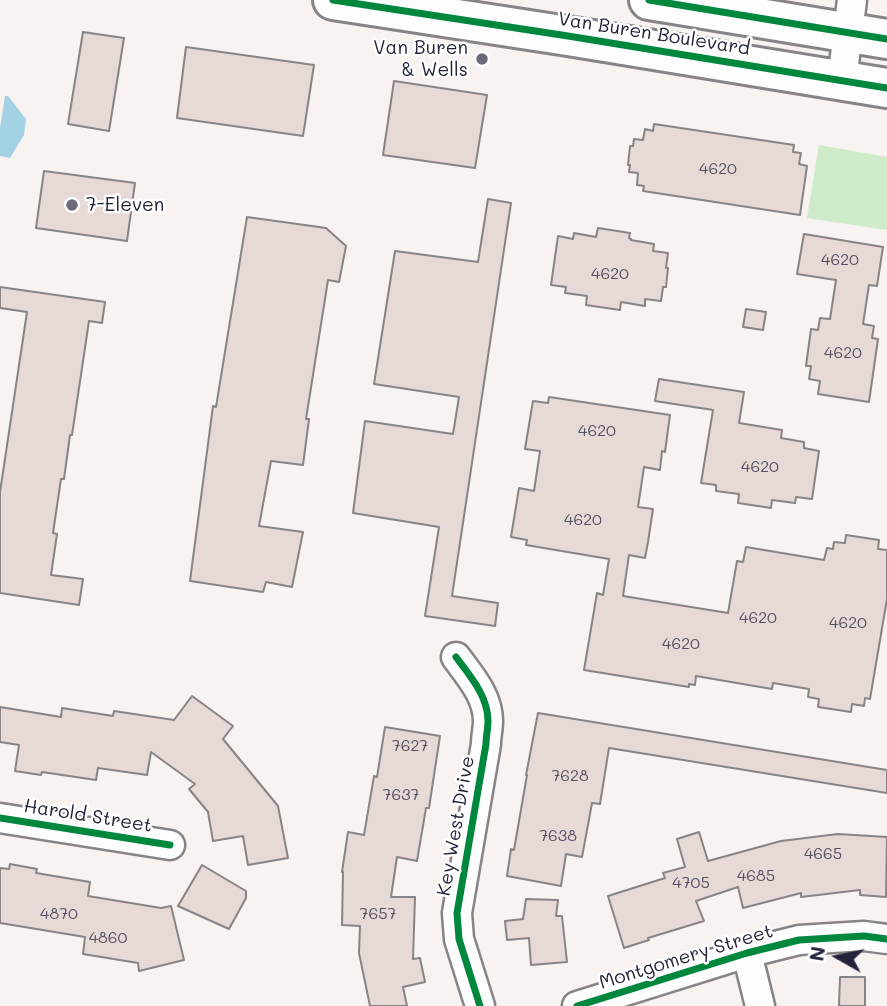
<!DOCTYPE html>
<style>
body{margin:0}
#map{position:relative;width:887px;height:1006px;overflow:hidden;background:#f8f2f0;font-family:Mali,sans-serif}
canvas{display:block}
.north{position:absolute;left:803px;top:922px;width:70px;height:70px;-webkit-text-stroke:5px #fff;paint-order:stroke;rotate:279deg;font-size:19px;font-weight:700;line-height:28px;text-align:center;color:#22223b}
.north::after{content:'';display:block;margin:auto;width:24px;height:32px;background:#22223b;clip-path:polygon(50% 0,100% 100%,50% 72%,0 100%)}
</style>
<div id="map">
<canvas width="887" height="1006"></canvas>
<div class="north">N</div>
</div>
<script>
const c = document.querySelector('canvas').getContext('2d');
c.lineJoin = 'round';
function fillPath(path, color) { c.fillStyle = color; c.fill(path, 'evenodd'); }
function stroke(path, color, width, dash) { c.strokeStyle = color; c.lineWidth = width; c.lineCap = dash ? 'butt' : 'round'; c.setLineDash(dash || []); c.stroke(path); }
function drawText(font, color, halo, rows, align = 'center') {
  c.font = font + ' Mali,sans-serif'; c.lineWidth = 5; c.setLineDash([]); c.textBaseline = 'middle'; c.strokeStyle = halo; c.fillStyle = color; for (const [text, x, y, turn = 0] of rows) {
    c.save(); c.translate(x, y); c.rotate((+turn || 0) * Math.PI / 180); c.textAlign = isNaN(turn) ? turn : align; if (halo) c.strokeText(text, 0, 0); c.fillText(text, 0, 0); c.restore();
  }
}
fillPath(new Path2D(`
 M819,145l68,12v73l-80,-12z`), '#ceebca');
fillPath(new Path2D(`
 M5,96h3l18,23 -2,16 -14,23 -10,-2v-28z`), '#a3d2e5');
const building = new Path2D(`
 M83,32l41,6 -15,93 -41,-7z
 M186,47l128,18 -11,71 -126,-18z
 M394,81l93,14 -12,73 -92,-13z
 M654,124l140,21 -1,7 8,1 -2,11 8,2 -7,49 -157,-24 1,-5 -7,-1 1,-12 -9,-1 1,-7h-2l2,-19h3l1,-7 9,1 2,-11 8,2z
 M44,171l91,12 -8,58 -91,-13z
 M488,199l23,4 -59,393 46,7 -3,23 -70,-10 14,-89 -86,-14 12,-92 88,13 6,-37 -85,-13 21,-133 83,11z
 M247,217l79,11 20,18 -7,36 -11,-2 -22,139h3l-6,46 -32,-4 -12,65 44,6 -11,55 -26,-5 -3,10 -73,-11 23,-175 3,1z
 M598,228l32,5 -1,5 2,1v1l23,4 -1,7 15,2 -2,15h2l-2,19h-3l-2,14 -16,-2v7l-24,-4 -1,8 -34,-5 1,-9 -22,-3 1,-6 -15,-2 7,-49 15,3 1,-6 22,4z
 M804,234l79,13 -6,39 -8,-1 -6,39 11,2 -2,12 6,1 -9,63 -51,-8 2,-13 -11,-2 2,-13h-5l5,-37 7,1 2,-12 10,1 6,-39 -39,-6z
 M0,287l105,15 -3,21 -13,-2 -17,114h-2l-6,44h-3l-8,54 4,1 -6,41 32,4 -4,26 -79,-12v-101l27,-180 -27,-4z
 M746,309l20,3 -3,18 -20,-3z
 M659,379l85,13 -5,31 43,7 -1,8 23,4v6l15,3 -7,48 -16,-2 -1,6 -23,-3 -1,8 -33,-5 1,-9 -23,-3v-6l-15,-2 12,-73 -58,-9z
 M549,397l121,18 -5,37 -3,-1 -2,19 -16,-3 -6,40 15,2 -5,33 -3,16 -16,-3 -6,41 105,17 9,-52 6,1 3,-15 78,13 3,-12 6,1 1,-7 11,1 1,-8 33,5 -1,9 9,1v49l-17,100 -5,-1 -1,8 -12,-2 -1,8 -33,-5 1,-8 -11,-2 1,-8 -36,-6 -1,6 -76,-13 -1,9 -6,-1v3l-105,-17 13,-77 6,2 6,-36 -83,-14 1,-5 -16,-3 8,-49 15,3 6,-40 -15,-2 8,-48 15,2z
 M192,696l41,30 -10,13 55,67 10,52 -40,7 -5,-29 -30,5 -5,-29 -19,-23 6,-5 -44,-32 -4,23 -49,-7 -2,12 -54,-8 -1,3 -26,-4 4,-26 -19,-3v-35l61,10 1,-9 51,8 1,-5 60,9z
 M538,713l349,57v23l-278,-45 -9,56 -8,-1 -10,54 -16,-3 -5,32 -54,-10 4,-27 3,1 13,-75h-1z
 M385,727l55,9 -11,72h-3l-9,53 -20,-4 -6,40h24l-2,62 7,-1 5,24 -22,5 4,19h-37l-11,-53 1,-27 -18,-1 1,-53h-1l6,-40 16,3 10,-59 3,1z
 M699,832l9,29 73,-20 57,-7 49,3 -1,60 -26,-2v-5l-59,7v-4l-58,15 -5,-21 -42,14 8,20 -56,17 1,2 -25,8 -16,-52 57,-18 -2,-5 22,-6 -8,-28z
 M10,864l27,5 -1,4 54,9 -2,14 73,12 10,-2 13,54 -45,11 -1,-8 -55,-9 2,-17 -85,-14v-55l9,1z
 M202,865l44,26v7l-17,31 -51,-23z
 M526,899l32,1 -2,16h6l5,46 -36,3 -2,-27 -22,2 -2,-19 18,-2z
 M840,977h25v29h-26z`);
fillPath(building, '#e7d9d5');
stroke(building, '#878488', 2);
const minor = new Path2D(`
 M842,80l10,-80
 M456,657c14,19 32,39 32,64 0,8 -2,15 -2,23l-29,169 2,26 21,67
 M0,818l170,27
 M747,953l13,53
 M577,1006l170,-53 52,-13 65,-4 23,3`);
const primary = new Path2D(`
 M333,0l235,36 319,52
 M649,0l238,39`);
stroke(minor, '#878488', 33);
stroke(primary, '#878488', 44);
stroke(minor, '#fefdfd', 28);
stroke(primary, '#fefdfd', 38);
stroke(new Path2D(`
 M333,0l235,36 319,52
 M649,0l238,39
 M456,657c14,19 32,39 32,64 0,8 -2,15 -2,23l-29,169 2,26 21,67
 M0,818l170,27
 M577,1006l170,-53 52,-13 65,-4 23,3`), '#00873e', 7);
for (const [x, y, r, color] of [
 [482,59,7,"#6d6b7a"],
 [72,205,7,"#6d6b7a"]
]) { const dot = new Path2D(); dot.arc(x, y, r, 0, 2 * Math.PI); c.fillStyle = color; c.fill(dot); stroke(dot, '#fff', 2.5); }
drawText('16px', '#535062', null, [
 ["4620",718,169],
 ["4620",840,260],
 ["4620",610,274],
 ["4620",843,353],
 ["4620",597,431],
 ["4620",760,467],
 ["4620",583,520],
 ["4620",758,618],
 ["4620",848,623],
 ["4620",681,644],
 ["7627",410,746],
 ["7628",570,776],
 ["7637",401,795],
 ["7638",558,836],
 ["4665",823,854],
 ["4685",756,876],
 ["4705",691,883],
 ["4870",59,914],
 ["7657",378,914],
 ["4860",108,938]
]);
drawText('19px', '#22223b', '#fff', [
 ["Van Buren Boulevard",654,34,9],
 ["Harold Street",88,816,9],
 ["Key West Drive",456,826,-80],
 ["Montgomery Street",686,957,-17]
]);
drawText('19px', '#22223b', '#fff', [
 ["Van Buren",468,48],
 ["& Wells",468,70],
 ["7-Eleven",86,205,"left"]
], 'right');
</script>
